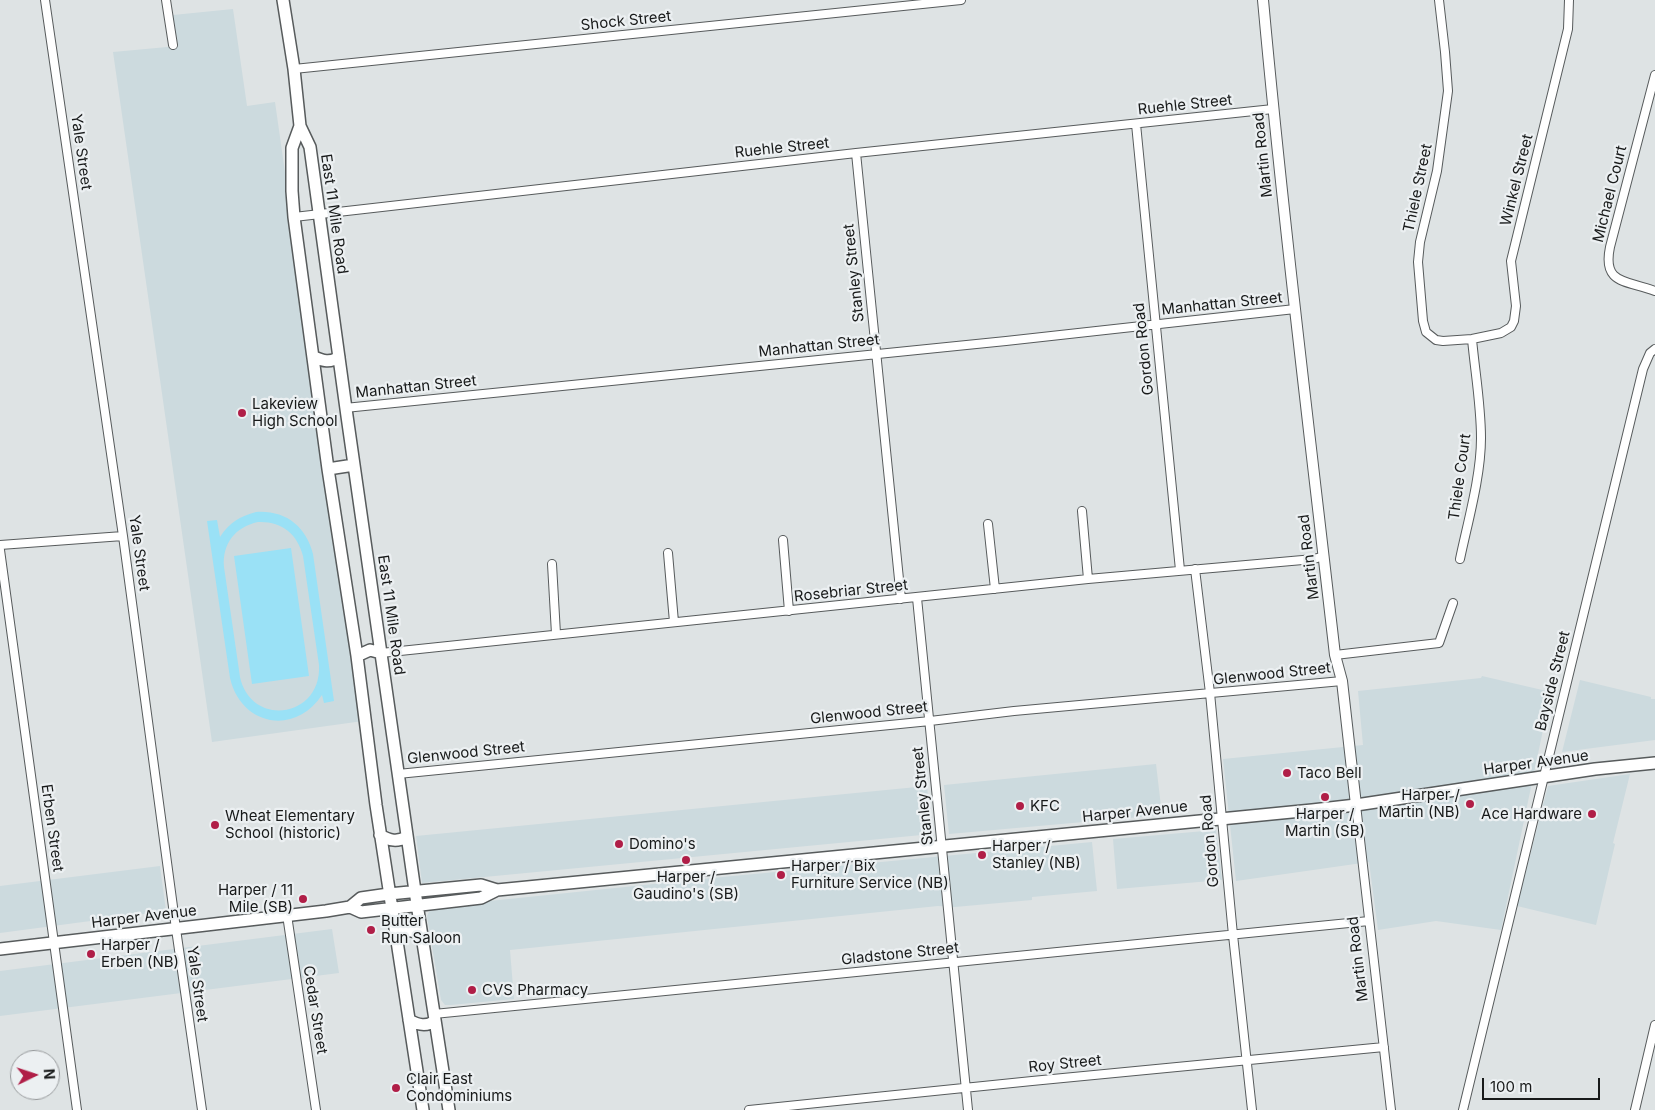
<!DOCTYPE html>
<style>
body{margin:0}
#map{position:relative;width:1655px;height:1110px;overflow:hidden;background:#dee3e4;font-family:Inter,sans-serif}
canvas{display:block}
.north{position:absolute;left:10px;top:1050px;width:50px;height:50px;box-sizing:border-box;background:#ecf0f2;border:1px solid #979a9c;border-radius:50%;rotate:86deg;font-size:14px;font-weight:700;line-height:20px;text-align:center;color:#181a1a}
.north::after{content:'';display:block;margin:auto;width:18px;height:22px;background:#b01e47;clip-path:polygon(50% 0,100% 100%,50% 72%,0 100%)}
.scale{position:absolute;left:1482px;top:1078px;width:118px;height:22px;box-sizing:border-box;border:2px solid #181a1a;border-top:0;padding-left:6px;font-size:15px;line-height:18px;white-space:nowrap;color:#181a1a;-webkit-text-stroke:4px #ecf0f2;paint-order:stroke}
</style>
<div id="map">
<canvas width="1655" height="1110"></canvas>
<div class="north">N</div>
<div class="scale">100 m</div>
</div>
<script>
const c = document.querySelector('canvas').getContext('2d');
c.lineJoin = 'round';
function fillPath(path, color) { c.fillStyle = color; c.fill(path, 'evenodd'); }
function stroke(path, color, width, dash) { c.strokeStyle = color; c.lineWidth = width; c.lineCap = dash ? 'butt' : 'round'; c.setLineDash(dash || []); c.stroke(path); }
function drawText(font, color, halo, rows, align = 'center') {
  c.font = font + ' Inter,sans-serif'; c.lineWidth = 4.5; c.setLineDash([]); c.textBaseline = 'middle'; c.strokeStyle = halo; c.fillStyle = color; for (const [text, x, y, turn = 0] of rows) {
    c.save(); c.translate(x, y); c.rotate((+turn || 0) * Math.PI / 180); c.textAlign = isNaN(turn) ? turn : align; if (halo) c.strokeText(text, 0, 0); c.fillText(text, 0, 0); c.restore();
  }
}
fillPath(new Path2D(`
 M233,9l14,97 28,-4 88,619 -151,21 -99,-690 65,-6 -5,-31z
 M1482,676l69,16 -50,238 -65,-9 -58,9 -9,-68 -133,19 -13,-122 140,-14 -5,-54 123,-13z
 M1580,680l71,17v2h4v41l-93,12z
 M1156,764l6,51 -213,19 -5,-49z
 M1630,774l-17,69 2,1 -19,81 -79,-19 31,-120z
 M927,786l5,48 -510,49 -6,-47z
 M1216,830l6,50 -105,9 -4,-50z
 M1092,842l5,49 -65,6v3l-77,7 -17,-1 -428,44 4,49 -63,6h-6l-4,-5 -14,-84 2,-4 4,-4 37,-5 242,-25z
 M160,866l6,45 -166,22v-47z
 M332,929l7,44 -339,43v-45z`), '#ccdade');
fillPath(new Path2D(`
 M256,512c29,-2 50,14 57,42l21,147 -10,2 -2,-8c-27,41 -81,31 -92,-17l-23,-157 10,-1 3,17c9,-14 20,-21 36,-25zM258,522c23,-1 39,11 45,34l16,109c3,53 -68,63 -79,12l-16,-110c-2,-23 11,-40 34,-45z
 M291,548l18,128 -57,8 -18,-128z`), '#9ae1f6');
const minor = new Path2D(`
 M45,0l78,536 53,393 26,181
 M166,0l7,45
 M1439,0l6,52 3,39 -11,80 -17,71 -2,20 5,59 3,11 10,8 7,1 29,-2 29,-6 10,-6 3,-6 2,-15 -5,-45 57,-232 1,-29
 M294,69l667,-69
 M1655,75l-45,172c-8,38 17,33 45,44
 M1136,124l44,446
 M856,153l45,446
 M294,217l562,-64 417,-44
 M345,408l661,-67 289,-32
 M1082,511l6,68
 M988,524l7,65
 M783,540l6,71
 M0,545l123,-9
 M0,550l77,560
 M668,553l6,69
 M1460,559c8,-38 21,-83 21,-121 0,-33 -6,-66 -9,-99
 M552,564l4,70
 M1195,569l15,124 23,242 19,175
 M917,598l51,512
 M381,653l707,-74 226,-20 10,-3
 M1335,655l104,-12 14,-40
 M398,774l532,-53 84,-10 328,-30
 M1356,805l35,305
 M287,915l29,195
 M434,1014l935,-93
 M749,1110l283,-29 352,-34
 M1463,1110l180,-741 7,-16 5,-4
 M1635,1110l20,-85`);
const tertiary = new Path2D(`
 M1263,0c20,219 47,437 72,655l7,26 14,124`);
const secondary = new Path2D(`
 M283,0l11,69 6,57 10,21 37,269 68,475 34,219
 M300,126l-8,22v43l2,26 34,252 29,187 19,149 47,305
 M314,357c9,4 16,6 25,0
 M328,469l26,-4
 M357,656l13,-6 11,3
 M380,835c10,6 17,7 27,2
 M350,907l11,5 120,-14 16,-8 815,-80 44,-5 239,-36 60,-6
 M396,935c9,-6 16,-5 26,0
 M0,949l326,-38 24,-4 11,-9 28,-4 92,-9 16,5
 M409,1020c9,5 17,7 26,1`);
stroke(minor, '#575b5c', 10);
stroke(tertiary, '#575b5c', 12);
stroke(secondary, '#575b5c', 14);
stroke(minor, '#fff', 8);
stroke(tertiary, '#fff', 10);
stroke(secondary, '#fff', 11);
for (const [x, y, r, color] of [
 [242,413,5,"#b01e47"],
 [1287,773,5,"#b01e47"],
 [1325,797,5,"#b01e47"],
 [1470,804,5,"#b01e47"],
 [1020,806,5,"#b01e47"],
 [1592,814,5,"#b01e47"],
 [215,825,5,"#b01e47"],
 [619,844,5,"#b01e47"],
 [982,855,5,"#b01e47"],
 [686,860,5,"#b01e47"],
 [781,875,5,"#b01e47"],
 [303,899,5,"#b01e47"],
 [371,930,5,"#b01e47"],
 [91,954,5,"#b01e47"],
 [472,990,5,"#b01e47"],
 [396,1088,5,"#b01e47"]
]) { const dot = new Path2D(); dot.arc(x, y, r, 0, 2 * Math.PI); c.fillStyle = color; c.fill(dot); stroke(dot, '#ecf0f2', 2); }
drawText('15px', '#181a1a', '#ecf0f2', [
 ["Shock Street",626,21,-6],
 ["Ruehle Street",1185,105,-6],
 ["Ruehle Street",782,148,-6],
 ["Yale Street",81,152,82],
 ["Martin Road",1263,155,-96],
 ["Winkel Street",1517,180,-76],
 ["Thiele Street",1418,188,-78],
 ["Michael Court",1610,194,-76],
 ["East 11 Mile Road",334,214,82],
 ["Stanley Street",854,273,-96],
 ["Manhattan Street",1222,304,-6],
 ["Manhattan Street",819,346,-6],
 ["Gordon Road",1144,349,-96],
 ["Manhattan Street",416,387,-6],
 ["Thiele Court",1460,477,-82],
 ["Yale Street",139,553,82],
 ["Martin Road",1309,557,-97],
 ["Rosebriar Street",851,591,-6],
 ["East 11 Mile Road",391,615,82],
 ["Glenwood Street",1272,674,-6],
 ["Bayside Street",1553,681,-76],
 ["Glenwood Street",869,713,-6],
 ["Glenwood Street",466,753,-6],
 ["Harper Avenue",1536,763,-8],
 ["Stanley Street",923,796,-96],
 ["Harper Avenue",1135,812,-6],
 ["Erben Street",52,828,82],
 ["Gordon Road",1210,841,-95],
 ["Harper Avenue",144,917,-7],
 ["Gladstone Street",900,954,-6],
 ["Martin Road",1358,959,-97],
 ["Yale Street",197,984,82],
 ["Cedar Street",315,1010,81],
 ["Roy Street",1065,1064,-6]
]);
drawText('15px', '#181a1a', '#ecf0f2', [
 ["Lakeview",252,404],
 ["High School",252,421],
 ["Taco Bell",1297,773],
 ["Harper /",1460,795,"right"],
 ["Martin (NB)",1460,812,"right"],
 ["KFC",1030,806],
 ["Harper /",1325,814,"center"],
 ["Martin (SB)",1325,831,"center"],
 ["Ace Hardware",1582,814,"right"],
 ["Wheat Elementary",225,816],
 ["School (historic)",225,833],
 ["Domino's",629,844],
 ["Harper /",992,846],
 ["Stanley (NB)",992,863],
 ["Harper / Bix",791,866],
 ["Furniture Service (NB)",791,883],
 ["Harper /",686,877,"center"],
 ["Gaudino's (SB)",686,894,"center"],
 ["Harper / 11",293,890,"right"],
 ["Mile (SB)",293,907,"right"],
 ["Butter",381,921],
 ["Run Saloon",381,938],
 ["Harper /",101,945],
 ["Erben (NB)",101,962],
 ["CVS Pharmacy",482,990],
 ["Clair East",406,1079],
 ["Condominiums",406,1096]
], 'left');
</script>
